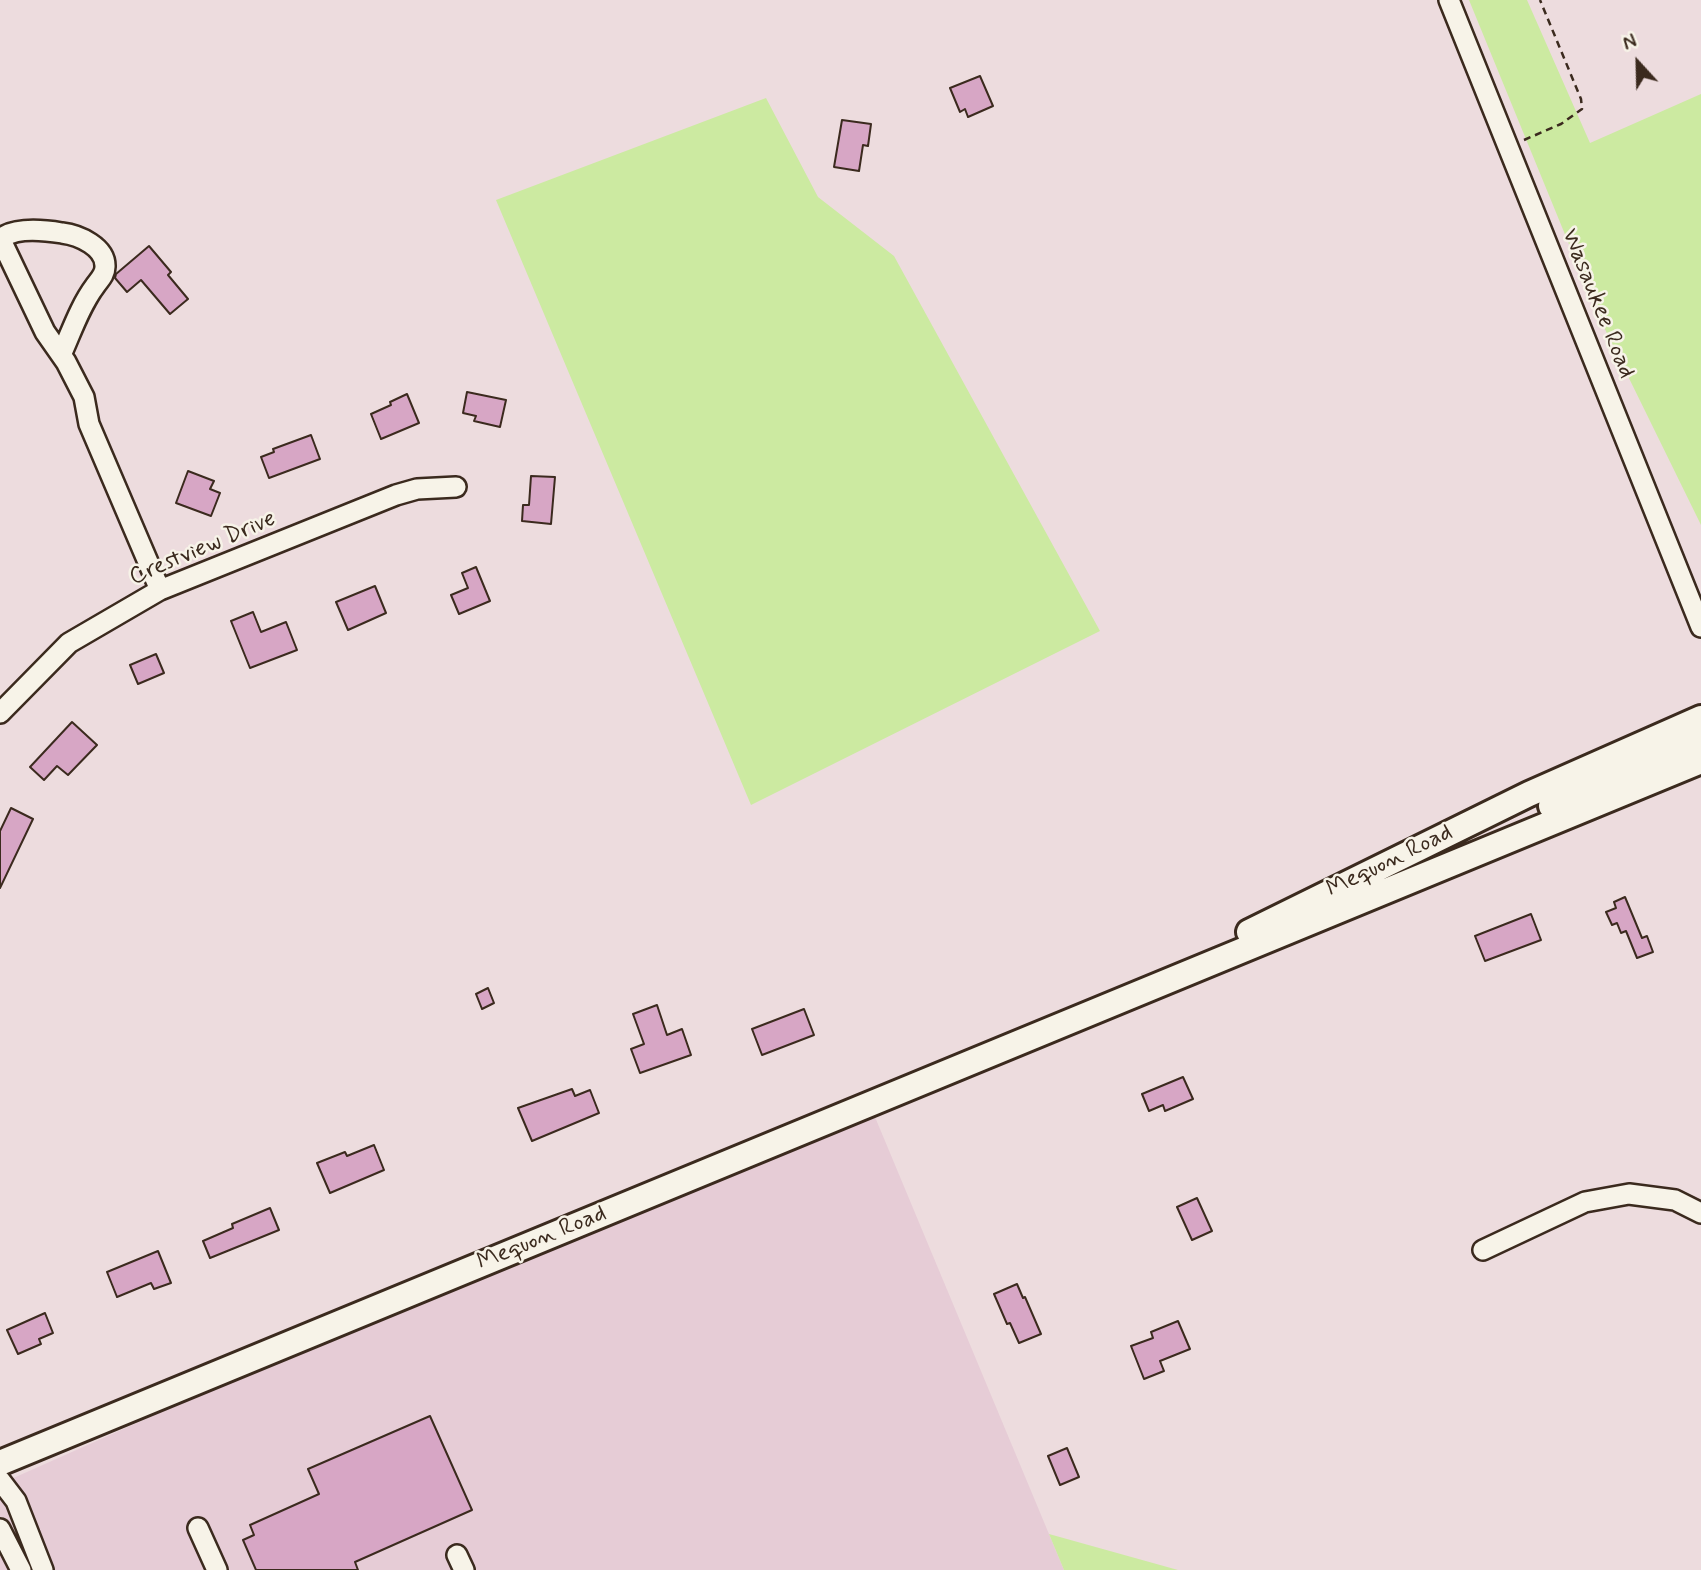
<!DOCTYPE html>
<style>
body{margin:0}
#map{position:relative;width:1701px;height:1570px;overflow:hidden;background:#eddcde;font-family:Mynerve,sans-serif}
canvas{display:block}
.north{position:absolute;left:1603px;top:28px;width:70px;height:70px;-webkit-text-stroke:5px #f7f3e8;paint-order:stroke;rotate:338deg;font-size:19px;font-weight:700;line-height:28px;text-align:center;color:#3b2a1e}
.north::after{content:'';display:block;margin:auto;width:24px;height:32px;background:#3b2a1e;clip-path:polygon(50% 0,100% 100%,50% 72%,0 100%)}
</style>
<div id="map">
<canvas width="1701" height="1570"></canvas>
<div class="north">N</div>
</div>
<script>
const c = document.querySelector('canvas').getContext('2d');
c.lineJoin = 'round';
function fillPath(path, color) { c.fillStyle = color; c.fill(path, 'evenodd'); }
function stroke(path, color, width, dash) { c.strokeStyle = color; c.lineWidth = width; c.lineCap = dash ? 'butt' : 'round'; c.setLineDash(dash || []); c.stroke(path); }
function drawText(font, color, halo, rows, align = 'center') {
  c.font = font + ' Mynerve,sans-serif'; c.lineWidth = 5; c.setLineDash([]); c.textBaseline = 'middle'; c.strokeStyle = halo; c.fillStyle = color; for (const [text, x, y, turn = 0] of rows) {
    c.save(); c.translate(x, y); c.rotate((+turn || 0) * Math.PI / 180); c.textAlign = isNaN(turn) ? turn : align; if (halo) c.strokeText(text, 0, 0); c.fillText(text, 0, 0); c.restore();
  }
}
fillPath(new Path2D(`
 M875,1117l189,453h-1064v-86l229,-102z`), '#e6ccd6');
fillPath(new Path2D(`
 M1469,0h58l63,143 111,-49v431l-103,-210z
 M766,98l52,99 76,59 206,375 -349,174 -255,-605z
 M1049,1534l129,36h-114z`), '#cceaa1');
const building = new Path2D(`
 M980,76l13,30 -25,11 -3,-8 -5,3 -10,-24z
 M842,120l29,4 -3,22 -5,-1 -4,26 -25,-4z
 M149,246l22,26 -3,3 20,24 -18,15 -29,-34 -14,12 -12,-14 1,-4z
 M467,392l39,8 -6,27 -26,-6 2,-5 -13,-3z
 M407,394l12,29 -38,16 -10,-25 20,-9 -1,-3z
 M311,435l9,24 -51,19 -8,-21 13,-5 -1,-3z
 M188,471l26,10 -4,8 10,4 -9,23 -35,-13z
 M531,476l24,1 -4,47 -29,-3 1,-16h6z
 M476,567l14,34 -31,13 -8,-19 17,-7 -6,-15z
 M375,586l11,27 -38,17 -12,-28z
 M253,612l8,20 25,-10 11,28 -47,18 -19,-47z
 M156,654l8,19 -26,11 -8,-19z
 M72,722l25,23 -29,30 -11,-9 -13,14 -14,-13z
 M11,808l22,11 -33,69v-57z
 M1625,897l17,41 5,-2 6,16 -16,6 -11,-27 -5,2 -4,-10 -5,2 -6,-13 10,-4 -2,-6z
 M1531,914l10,26 -56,21 -10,-25z
 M488,988l6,15 -12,6 -6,-15z
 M657,1005l10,30 15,-6 9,26 -51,18 -9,-24 13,-5 -11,-30z
 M804,1009l10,26 -52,20 -10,-26z
 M1183,1077l10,22 -28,12 -2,-6 -14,6 -7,-17z
 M572,1089l3,7 15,-6 9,23 -67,28 -14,-33z
 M374,1145l10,25 -54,23 -13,-30 28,-11 2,4z
 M1197,1198l15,33 -20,9 -15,-33z
 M270,1208l9,22 -69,28 -7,-17 30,-13 -1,-4z
 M158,1251l13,32 -17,6 -3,-6 -34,14 -10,-25z
 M1017,1284l6,14 2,-1 16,37 -22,9 -9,-20 -3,1 -13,-30z
 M45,1313l8,20 -14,6 2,5 -23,10 -11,-24z
 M1178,1321l12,28 -30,12 4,10 -20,8 -13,-33 22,-8 -2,-6z
 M430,1416l42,94 -117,52 3,8h-102l-13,-30 11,-5 -4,-10 69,-31 -11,-25z
 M1067,1448l12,29 -19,8 -12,-29z`);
fillPath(building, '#d7a6c5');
stroke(building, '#3b2a1e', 2);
const minor = new Path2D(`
 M1449,0l252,627
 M61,355c10,-22 19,-49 34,-69 4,-6 10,-11 10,-19 1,-20 -26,-32 -43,-34 -18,-3 -44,-6 -59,4l-1,5 43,90 21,30 18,35 5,27 71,166
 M0,713l69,-70 91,-53 236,-95 21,-6 39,-2
 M1483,1250l102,-48 44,-8 46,6 26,13
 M0,1480l16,21 27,69
 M198,1528l19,42
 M0,1529l21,41
 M457,1555l7,15`);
const major = new Path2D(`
 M1551,806l150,-67
 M1249,932l280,-138 172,-76
 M0,1463l1701,-702`);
stroke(minor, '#3b2a1e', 24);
stroke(major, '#3b2a1e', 30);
stroke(new Path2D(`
 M1524,140l37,-16 21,-15 -1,-10 -41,-99`), '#3b2a1e', 2.5, [7, 5]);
stroke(minor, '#f7f3e8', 19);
stroke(major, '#f7f3e8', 24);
drawText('24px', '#3b2a1e', '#f7f3e8', [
 ["Wasaukee Road",1597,304,68],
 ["Crestview Drive",203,549,-23],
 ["Mequon Road",1390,862,-26],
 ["Mequon Road",542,1239,-22]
]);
</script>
